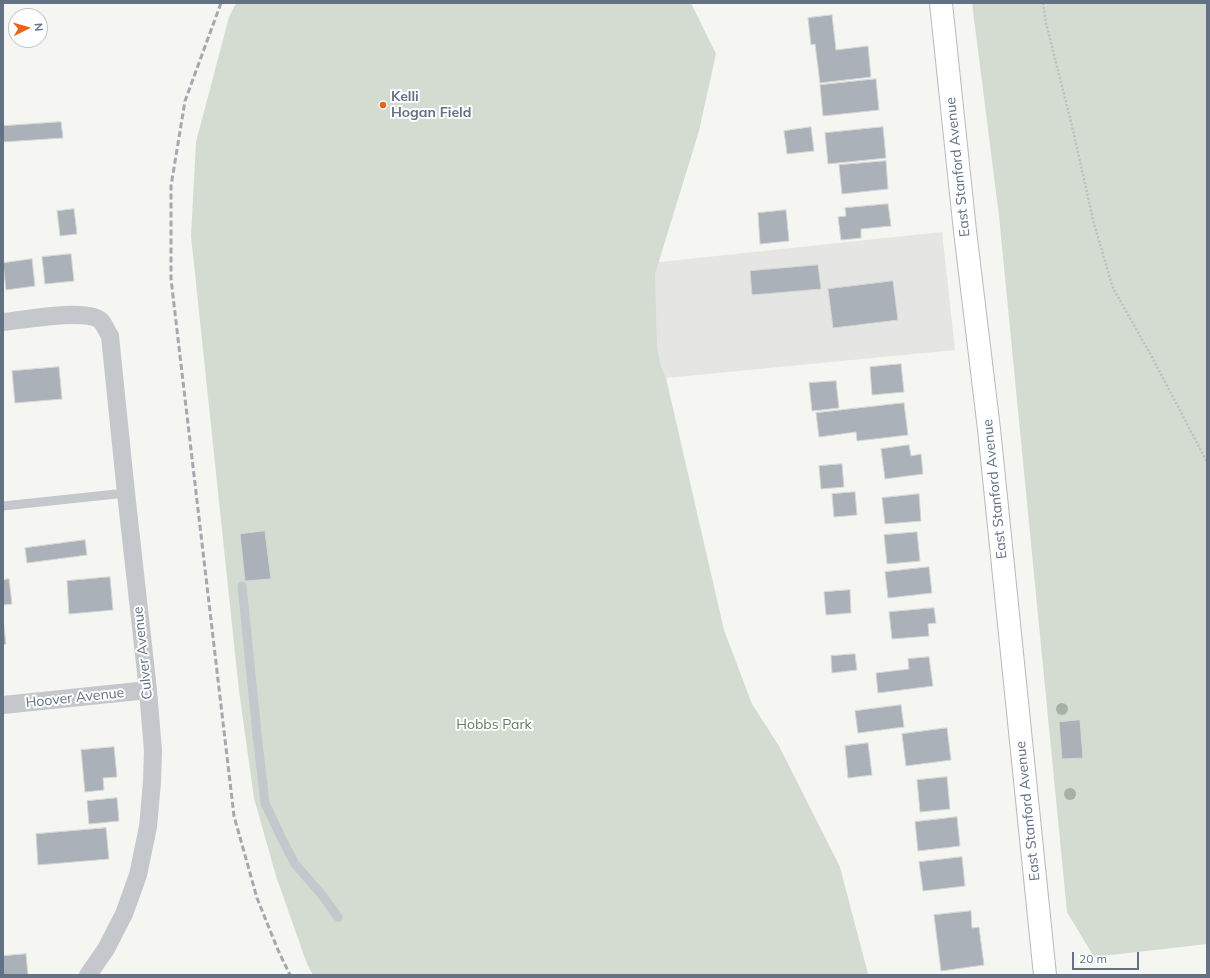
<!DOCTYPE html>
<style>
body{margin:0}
#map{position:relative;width:1210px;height:978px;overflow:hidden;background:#f5f5f1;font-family:Mulish,sans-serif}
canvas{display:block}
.frame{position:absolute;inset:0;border:4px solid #627184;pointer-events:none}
.north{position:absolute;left:8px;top:8px;width:40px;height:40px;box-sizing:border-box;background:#fff;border:1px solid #c0c6ce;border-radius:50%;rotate:85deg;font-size:11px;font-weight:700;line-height:16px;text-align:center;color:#627184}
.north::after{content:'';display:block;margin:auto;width:14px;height:18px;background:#ec6319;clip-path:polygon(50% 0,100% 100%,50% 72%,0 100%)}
.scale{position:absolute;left:1072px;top:952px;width:67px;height:18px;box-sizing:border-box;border:2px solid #627184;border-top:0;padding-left:5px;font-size:12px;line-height:14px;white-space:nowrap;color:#627184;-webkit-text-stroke:3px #fff;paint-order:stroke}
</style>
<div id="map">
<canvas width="1210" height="978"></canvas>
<div class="frame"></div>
<div class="north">N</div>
<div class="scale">20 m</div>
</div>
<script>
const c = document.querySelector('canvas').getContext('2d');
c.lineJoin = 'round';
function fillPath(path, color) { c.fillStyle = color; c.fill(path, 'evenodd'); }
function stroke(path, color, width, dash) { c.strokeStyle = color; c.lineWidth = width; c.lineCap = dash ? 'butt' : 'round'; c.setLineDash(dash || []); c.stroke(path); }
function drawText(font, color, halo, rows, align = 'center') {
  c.font = font + ' Mulish,sans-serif'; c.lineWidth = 4; c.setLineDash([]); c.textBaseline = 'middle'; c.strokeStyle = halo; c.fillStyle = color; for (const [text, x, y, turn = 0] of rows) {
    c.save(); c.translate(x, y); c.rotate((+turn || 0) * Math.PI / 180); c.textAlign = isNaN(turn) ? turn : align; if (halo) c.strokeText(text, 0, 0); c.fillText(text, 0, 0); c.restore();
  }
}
fillPath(new Path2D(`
 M942,232l13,118 -289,28 -6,-15 -19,-99z`), '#e5e6e4');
fillPath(new Path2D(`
 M236,3h455l25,51 -17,77 -44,143 2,72 3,17 6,15 58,252 28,74 27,42 61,121 28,107 -555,1 -6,-11 -31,-88 -22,-78 -15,-107 -48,-455 5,-94 33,-125z
 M972,3h235v941l-113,13 -27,-45 -68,-696z`), '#d4dcd2');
const building = new Path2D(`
 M832,15l4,35 32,-4 3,31 -51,6 -5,-39 -4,1 -3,-27z
 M876,79l3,31 -56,6 -3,-31z
 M61,122l2,16 -60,4v-16z
 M811,127l3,24 -27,3 -3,-23z
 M883,127l3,31 -58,6 -3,-31z
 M886,161l2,28 -46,5 -3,-29z
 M888,204l3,22 -30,3v9l-20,2 -3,-23 8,-1 -1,-8z
 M74,209l3,25 -17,2 -3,-25z
 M786,210l3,31 -29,3 -2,-31z
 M71,254l3,27 -29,3 -3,-27z
 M32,259l3,27 -29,4 -3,-27z
 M818,265l3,24 -69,6 -2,-24z
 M893,281l5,39 -65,8 -5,-39z
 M901,364l3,28 -32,3 -2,-28z
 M59,367l3,32 -47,4 -3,-32z
 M836,381l3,27 -27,3 -3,-28z
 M904,403l4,32 -51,6 -1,-9 -37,5 -3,-24z
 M909,445l2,11 10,-2 2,20 -38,5 -4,-30z
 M842,464l2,23 -23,2 -2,-23z
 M855,492l2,23 -23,2 -2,-23z
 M919,494l2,27 -36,3 -3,-26z
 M265,531l6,48 -26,2 -5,-47z
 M917,532l3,29 -33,3 -3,-29z
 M85,540l2,15 -60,8 -2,-15z
 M929,567l3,26 -44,5 -3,-26z
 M110,577l3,33 -44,4 -2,-33z
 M9,579l3,25 -9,1v-25z
 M850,590l1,23 -25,2 -2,-23z
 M934,608l2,15 -8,1 1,12 -37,3 -3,-27z
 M3,618l3,26 -3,1z
 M855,654l2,16 -25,3 -1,-17z
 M929,657l4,29 -55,7 -2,-20 33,-4 -1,-10z
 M901,705l3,22 -46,6 -3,-22z
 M1080,720l3,38 -21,1 -3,-37z
 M947,728l4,32 -45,6 -4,-32z
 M868,743l4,32 -24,3 -3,-32z
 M114,747l3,30 -14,1 1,12 -19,2 -4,-42z
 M947,777l3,32 -30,3 -3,-32z
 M117,798l2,23 -30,3 -2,-23z
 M957,817l3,29 -42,5 -3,-29z
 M106,828l3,31 -71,6 -2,-31z
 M962,857l3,29 -42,5 -4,-29z
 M971,911l1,17 7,-1 5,38 -43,6 -7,-56z
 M26,954l2,21h-25v-19z`);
fillPath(building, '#aab1b8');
stroke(building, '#d6d6d4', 1);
const secondary = new Path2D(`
 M941,3l24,228 24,198 56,546`);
stroke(secondary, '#b6bac0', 24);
stroke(new Path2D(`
 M1043,3l3,20 27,107 21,94 19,64 39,69 55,105`), '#bebfc2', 2.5, [2, 2]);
stroke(new Path2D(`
 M3,506l123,-13
 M242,586l15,148 8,69 16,34 14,27 27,31 16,22`), '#c4c7cb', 9);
stroke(new Path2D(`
 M3,322c21,-2 81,-14 97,-2 4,3 7,12 10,16l16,157 22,197 5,61 -1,31 -4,45 -10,48 -14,39 -18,35 -18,26
 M3,705l145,-15`), '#c4c7cb', 18);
stroke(secondary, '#fff', 22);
stroke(new Path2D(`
 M221,3l-36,98 -14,85v93l63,537 23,82 21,52 12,25`), '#a4a9b0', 3, [6, 3]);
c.fillStyle = '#a5b1a2';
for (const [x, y] of [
 [1062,709],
 [1070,794]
]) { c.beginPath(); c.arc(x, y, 6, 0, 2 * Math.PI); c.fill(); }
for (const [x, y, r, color] of [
 [383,105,4,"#ec6319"]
]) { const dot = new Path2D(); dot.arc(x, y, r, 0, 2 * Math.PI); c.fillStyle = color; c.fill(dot); stroke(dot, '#fff', 1.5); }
drawText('bold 14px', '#627184', '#fff', [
 ["Kelli",391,97],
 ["Hogan Field",391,113]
], 'left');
drawText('14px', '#627184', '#fff', [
 ["East Stanford Avenue",958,167,-96],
 ["East Stanford Avenue",995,489,-96],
 ["Culver Avenue",143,653,-96],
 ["Hoover Avenue",75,698,-6],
 ["East Stanford Avenue",1028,811,-96]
]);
drawText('14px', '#637a61', '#fff', [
 ["Hobbs Park",494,725]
]);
</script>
